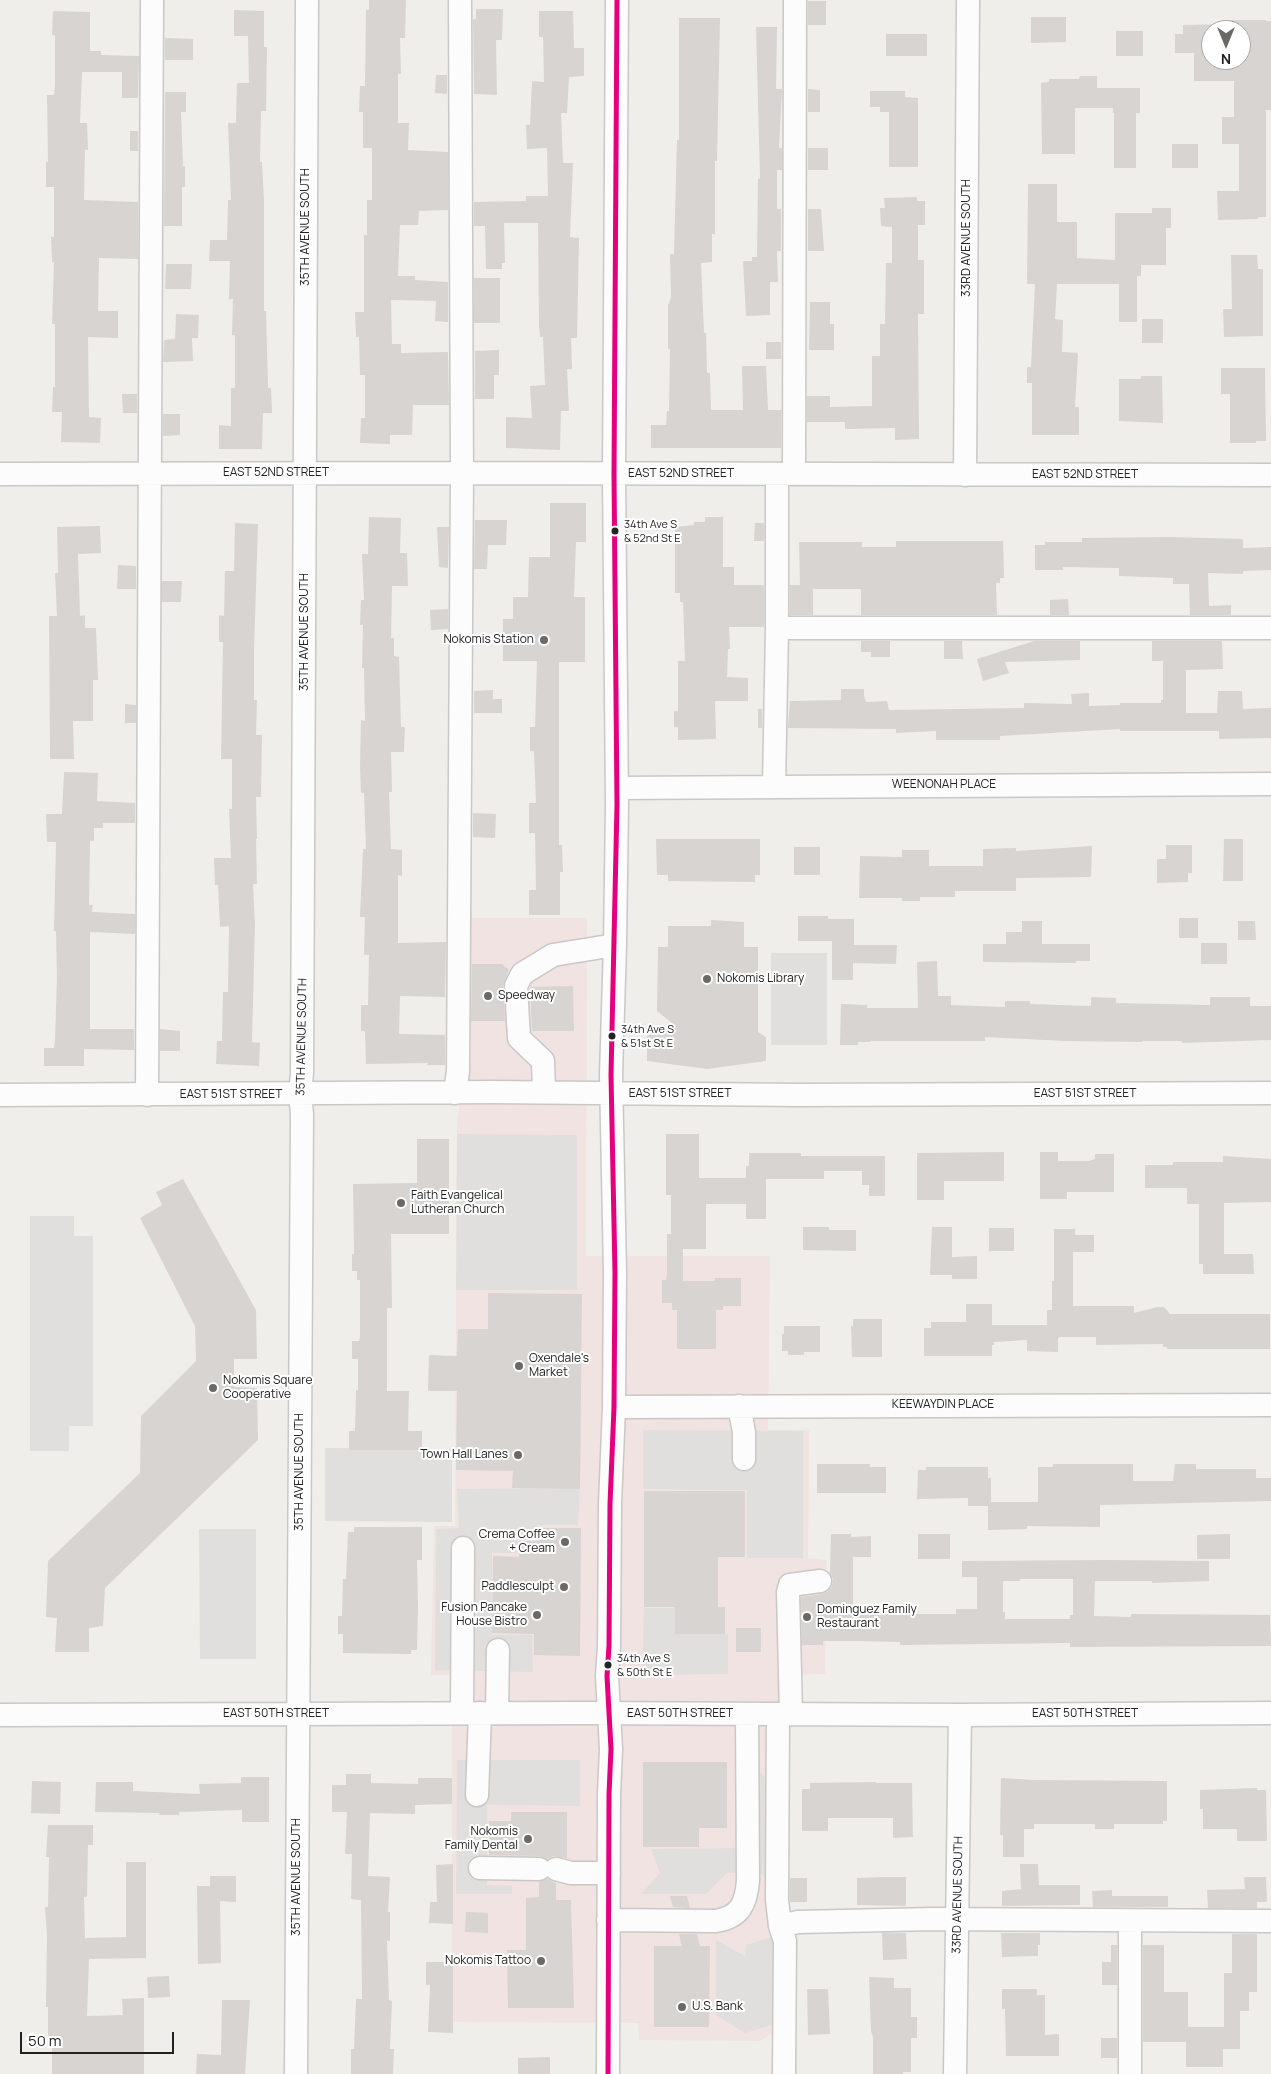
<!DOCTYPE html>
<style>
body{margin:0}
#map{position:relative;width:1271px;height:2074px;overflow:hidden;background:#f0eeeb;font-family:Manrope,sans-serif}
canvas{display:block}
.north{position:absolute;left:1201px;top:20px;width:50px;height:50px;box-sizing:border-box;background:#fff;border:1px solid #a7a7a7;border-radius:50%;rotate:180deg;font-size:14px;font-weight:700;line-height:20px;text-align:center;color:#222}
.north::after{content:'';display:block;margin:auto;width:18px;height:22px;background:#6a6968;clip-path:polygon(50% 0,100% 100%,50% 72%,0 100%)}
.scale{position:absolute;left:20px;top:2032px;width:154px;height:22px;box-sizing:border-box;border:2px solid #222;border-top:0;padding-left:6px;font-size:15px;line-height:18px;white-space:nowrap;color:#222;-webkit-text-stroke:4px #fff;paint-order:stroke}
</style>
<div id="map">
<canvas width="1271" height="2074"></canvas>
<div class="north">N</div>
<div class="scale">50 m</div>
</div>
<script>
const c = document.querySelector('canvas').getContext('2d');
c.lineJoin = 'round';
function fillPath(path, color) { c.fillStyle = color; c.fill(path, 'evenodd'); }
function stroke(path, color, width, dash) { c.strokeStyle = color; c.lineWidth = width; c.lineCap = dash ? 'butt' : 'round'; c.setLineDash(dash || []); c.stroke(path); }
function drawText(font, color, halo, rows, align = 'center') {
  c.font = font + ' Manrope,sans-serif'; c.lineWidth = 4; c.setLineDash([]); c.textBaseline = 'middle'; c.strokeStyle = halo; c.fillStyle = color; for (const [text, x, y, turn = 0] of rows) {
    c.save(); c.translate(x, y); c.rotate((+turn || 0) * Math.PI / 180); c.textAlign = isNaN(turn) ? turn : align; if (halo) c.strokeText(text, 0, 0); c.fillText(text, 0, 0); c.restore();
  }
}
fillPath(new Path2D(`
 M464,918h123l-1,338h184l-2,174h41l-1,128 19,2 -2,114 -40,1 -7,355 -18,11 -121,-1 -1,-17 -186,-1v-347h-21l3,-149h21l2,-403 8,-54z`), '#f1e3e1');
fillPath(new Path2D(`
 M771,953h56v92h-56z
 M457,1134l120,1v155h-121z
 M30,1216h44v20h19v190h-24v25h-39z
 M643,1430l160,1v127h-56v-68l-104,-1z
 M325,1448l127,1v73l-127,-1z
 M580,1488l-2,37h-41l1,13h-20l-1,15h-25v82h40l1,37 -98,-2 1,-141 23,-1 -2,-39z
 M199,1529h57v130h-56z
 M644,1608h31v26h53v40l-86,1z
 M747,1759l22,22 1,100 -22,-17v9h-21l-21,21h-65l19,-21 -9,-24 96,-1z
 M457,1760h123v46l-93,-1v80l25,1v8h-56z
 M775,1936v88l-30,9 -29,-18v-75l29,16 1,-11z`), '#e0dfde');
fillPath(new Path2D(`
 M369,0h37l-1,38h-5l1,36h-3v49h11l-1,27 40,2v58l-29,1 -1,14h-18l-2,51h17v4l33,2v40l-13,-1 1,-20 -45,-1 1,44h9v9l47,-1 1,53h-36l-1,30h-22v9l-30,-1 1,-25h4v-43h-5l-1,-38h-3l-1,-25h9v-77h3v-35h5v-52h-9v-36h-4l1,-26h5l1,-76h3z
 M808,1h18v24h-18z
 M476,9h27l-1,31h-6l1,55 -23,-1 -1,-75h3z
 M234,10l30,1v36h3l-1,64h-5l-1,51h2l2,39v110h2l2,77h3l1,25h-9l-1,36h-43v-24l12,1v-38h4v-53h-3l1,-36h-4l1,-38h-21l1,-21h17l1,-40h3l-3,-77h8l1,-40h12l-1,-47h-14z
 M53,11l37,1v39h11v4l38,1 -1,42h-16v-26h-40l-2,51h7l1,27h-3l-1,50 54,2v57l-39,-1 -1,53h20v27l-30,-1 1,80 12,1 -1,25 -39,-1 1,-30h-10l1,-25h2v-63h-3l2,-62h-2l-1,-25h3v-50h-8v-25h2l-1,-67h7l1,-10v-50h-3z
 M539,11h34l1,37h10v28l-15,1 -2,36h-6l2,50h10l-3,74 9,1 -2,100h-6l1,31h-5l2,42h-8l-1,39 -54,-2v-31l26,1 -2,-32 15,-1 -2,-48h-3l-1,-12 -1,-102h-34l1,40h-3v6h-16l-1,-43h-11v-24l52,-1v-5h22l-1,-48 -20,1 -1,-24h4l2,-44 12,1 -1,-45h-4z
 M1031,17h35v25l-35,1z
 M679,18h41l-3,143h-2v73h-3v28l-11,1 3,70h2l1,40h3l1,37h32l-1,-44h24l2,44h13v38h-130v-23h15l1,-14h2l1,-62h-2v-45h1l2,-8 -1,-42h4l3,-114h2z
 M1228,20h38v1h5v89h-5v107h-8v2l-40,1 -1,-29h22v-47h-17v-27h12v-36h-40v-28h-19v-19h8v-9l45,-1zM1211,30h30v30h-30z
 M756,27h21l-1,62h6l-3,59h3v22h-5v39h4v42h-4l1,31h-8v33l-24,1 -3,-55h9v-4h5l1,-78 2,-1z
 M1116,31h27v25h-27z
 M886,34h41v22h-41z
 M165,38l28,1v21h-28z
 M436,75h11v19l-12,-1z
 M1080,76h17v12h43v25h-4v55h-22v-55h-1v-5h-38v46h-33l-1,-71 8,-1v-3h30z
 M808,89l12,1v22h-12z
 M870,91h35v6l13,1v69h-29v-55h-9v-5h-10z
 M165,92h21v20h-5l2,54h2v21h-3v39h-18z
 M130,131h8v20h-8z
 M1172,144h26v24h-26z
 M808,148h20v22h-20z
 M1028,184h29v38h20v36l38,2v-47h37v-5h19v20h-5v37h-25v11h-4v46h-18v-38h-62l-2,35 8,1 -1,32 16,1 -3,54h4v28h-47v-52h-5v-16h4l4,-83h-8z
 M917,197v4h8v24h-7v35h6v54h-6l1,125 -24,1v-12l-50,1v-7h-38v-26h23v11l42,-1v-50h8v-32h5l1,-61h6v-36l-11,-1 -1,-18h5l-1,-10z
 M808,209h13l3,42h-16z
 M1231,255h26l1,14h5v67l-39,1 -1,-28h9z
 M166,264h26l-1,25h-26z
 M474,278h26v45h-26z
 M810,302h20v22h4v26h-25z
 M176,314l23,1 -1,23h-6l1,23 -30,1 1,-22 11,-1z
 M1142,319h21v24h-21z
 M766,342h15v17h-15z
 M499,350v25h-5v24h-19v-48z
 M1221,368h44l1,73h-10v2h-26v-49h-9z
 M1141,376h21l1,47 -44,-2v-42h22z
 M122,394h15v19h-14z
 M163,414h17v21l-17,1z
 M550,503h36v39h-10l-2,55h11v65h-26v183h3l1,27h-3v43h-31v-25h7l-1,-57h-6v-30h7l-2,-52h-4v-24h5l2,-66h-34v-42h10v-22h15l1,-40h21z
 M369,517l32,1 -1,35h7l1,33h-16l-1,52h3v18l5,1 2,70h4l-1,25h-13l1,40h-3l2,57 11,1v26l-4,-1v68l48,-1 -1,55 -45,-1 -1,38 46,1v30h-18l1,-2 -62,1 -1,-33h-4v-26h7l1,-50h-5l1,-38h-5l3,-68h3l-2,-56h-3l-1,-27 1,-46 4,1 -1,-53h-2l1,-43h-3l1,-25h3l-2,-46h6z
 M705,517h18v50h11v18h30v42h-35l1,22h-2l-1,28 21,1v23h-33l1,38 -38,1v-13h-4v-16h4v-50h7l-2,-59h-3v-9h-5v-66l19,-2v-3h11z
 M475,520h32l-1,25h-18l-1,24h-13z
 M235,523l23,1 -4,127v49h3l-1,35h6l-1,62h-5l1,42h-1l1,45h-4l2,41 -3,117 8,1 -1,23 -43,-2 1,-23h5l1,-49h5l1,-66 -9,1 -2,-42h-3l-1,-27h17l-2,-49h3v-50h-11l2,-117h-4v-27l5,1 1,-45h9z
 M755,523h9v18h-10z
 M100,526l1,27 -23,1 2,62 5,-1v13h11l2,52h-5v41h-20l1,38h-24l-1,-143h8l-2,-43h3l-1,-46z
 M437,527h12l-1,41 -9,-1z
 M1170,537l73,2v9l28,-1v23l-28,1v3l-35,-1 1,33 22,-1v10h-41l-1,-31h-16v-6l-54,-2v-8l-56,-1v3h-28v-25h10v-3h37v-4z
 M896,541h107l1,37h-4v5h-4l1,32h-136v-26h-48v26h-23v-30h10l-1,-43h63v5h34z
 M118,565l18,1v23h-19z
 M162,581h20l-1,21h-19z
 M1068,599l1,16h-19v-15z
 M448,609v20l-17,1 -1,-20z
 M861,641h29v16h-19v-5h-10z
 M944,641h18l1,18h-19z
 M1034,641h46v19l-75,2 4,11 -26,8 -6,-22z
 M1152,641h70l1,28 -37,1v43h31l1,-22h24l1,18 28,-1v30l-52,1v-8h-99v-2l-120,7v4h-64v-9l-40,2v-4l-108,-1 2,-27 51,-1v-11h23v7l2,6 21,-1 2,9 135,-2v-5l48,1 -1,-10 18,-1v13l31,-1v-2h41v-3h2v-39h-11z
 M493,690v9h9v14h-28v-22z
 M125,704l11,1v18h-11z
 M758,709h4v19h-4z
 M64,772l34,1 -1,28 38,2v20h-32v5h-9v13h-4l-1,64h4l-1,7 43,2v20l-45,-2v97h44v21l-50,-1v17h-40v-18h10l1,-8 2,-62 -1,-47h-2l2,-89h-9l-1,-28h16z
 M473,813l23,1 -1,24 -22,-1z
 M656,839h104v36h-5v7l-87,-1v-6h-11z
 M1224,839h19v42h-20z
 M1166,845h26v28h-4v9l-31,1v-24h9z
 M1092,846l-1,31 -75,1v13h-61v6h-35v4h-18v-3h-43l1,-42 42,1v-7h27v16h54v-17l33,-1v3z
 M794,847h26v28h-26z
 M798,916h30v3h26v26h43l-1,19 -43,-1v17h-21v-39h-34z
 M1179,918h19v20h-19z
 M711,920l33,2v25h14v85l8,5v24l-59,8 -60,-8v-25l25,-13 -15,-12 1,-64h10v-21h43z
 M1022,921h20v23h48v17h-14v2l-93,-1v-18h23v-12h16z
 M1238,921h17l1,19h-18z
 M1201,943h26v21h-26z
 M937,961l1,35h13v9l54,2v-6h25v3l61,2v-9l25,1v5l94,2v-8h40v9h21v34l-89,3v-2h-40v1l-77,-1 -80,-4v4h-115v1h-12v3h-18l1,-41 26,1v3h51l-1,-46z
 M472,964h30l7,6 -6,16 2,35h-34z
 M573,986l1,45h-42l-2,-44z
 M160,1029l20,2v20h-20z
 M666,1134h33v44h47v-12h3v-13h52v3h84v40h-16v-11h-7v-14h-38v8h-58v40h-20v-15h-40v45h-23v32h32v-3h26v28h-18v4h-7v39h-39v-39h-5v-7h-10v-23h4l1,-7v-39h4v-39h-5z
 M417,1139h32v95h-58l1,74h-5v83h22l-1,40h14v19h-73v-19h6l1,-41h2v-31h-6v-18h7l1,-4v-57h-3v-9h-5v-17h2l-1,-70 64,-1z
 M1004,1152v29h-60v19h-27v-47z
 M1040,1152h18v9h31l6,-2v-5h19v38h-47v7h-27z
 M1223,1156l48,3v43l-47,1v51h29l1,20h-51v-10h-4v-60h-12v-16h-42v-23h28v-3h50z
 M183,1179l73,131 1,49h-23v28l23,1 1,52 -153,148 -2,38 -14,2v24h-34l2,-34 -11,-1 2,-56 92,-88 1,-57 55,-55 -1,-35 -55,-108 22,-13 -6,-13z
 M803,1227h26v3h27v21l-53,-1z
 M932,1227h20v30l25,-1v23h-25v-4h-22z
 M989,1228h25v23h-25z
 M1054,1229h21v6h19v17h-21v54h61v7l23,-6h7l6,7h100v35h-103v-2h-4v-3l-67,1v-8h-36l-2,1v14l-31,-1v-11l-33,2v3h-2v11h-68v-28h7v-6h35v-18h26v21h55v-15h5v-29h2z
 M488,1293l94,1 -2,195 -68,-1 1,-17 -57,-1 1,-79h-29l1,-36 28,1 1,-27h30z
 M853,1319h29v38h-30l-1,-31h2z
 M784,1326h36v26h-16v3h-16v-4h-6v-17h2z
 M817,1464h53v3h16v26h-69z
 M1053,1464h80v17h40l2,-17h21v5h60v9h15v23l-171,4v22l-73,-1v3l-39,1v-24h-20v-8l-51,1 1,-29h8v-3h62v11h3v24h47v-35h15z
 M644,1491h101v66h-27v50h7v27h-50v-27h-31z
 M354,1527h68v33h-5l1,46 -1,44h-6v4l-68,-1v-19h-5v-18h4l1,-37h3l2,-47h6z
 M539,1528h42l-1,128 -46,-1v-21l-42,-1 1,-77 26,1v-16h20z
 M831,1534h20v3l20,-1v21h-18v49h23v8h80v-5h21v-32h-15v-16l146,-1 101,1v20l-57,2v-2h-57l-1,35 37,1v-3l139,1 1,31 -201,1v-4l-170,2v-3l-41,-1h-36v4h-21l-1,-48 21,-3 6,-3 4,-5 1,-7 -3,-6zM1020,1579h53v36h-3v4h-65v-7h-2v-31h17z
 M918,1534h32v25h-32z
 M1230,1534v25h-33v-24z
 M736,1628h25v24h-25z
 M643,1762h84v66h-28v19h-56z
 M346,1774h25v9l47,1v-6h34v26l-37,1v9l-45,-1 -2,63 22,1 -2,35h2v29h-3l2,59 3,1 -2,48h4l-1,25h-42v-25h3l2,-50h6l-1,-99 -10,-1 1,-45h-7l2,-42h-15v-27h14z
 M241,1777h28v45h-27v-12l-63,2v3h-20l1,-2 -65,-1 1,-30h37v9l67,3 -1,-10 42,-1z
 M1001,1778l34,2 132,1v40h-4v3h-49v5h-19v-5h-61v5h-10v28h-21v-22h-3z
 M32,1781l29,1 -1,32 -29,-1z
 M876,1782v1h36l1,54 -20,1v-20h-65v13h-26v-42h8v-6z
 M1257,1788v2h9l1,51h-30v-12h-34v-20h-3v-19z
 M511,1812h56v46l-14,-2 -6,3 -8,-3 -50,-1v-34h22z
 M48,1825h45v20h-5l-1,52h-3l1,41 41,-1v-75h20v96l-57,1 -2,57 36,-1 -1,-16 22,-1v76h-92v-32h-4v-35h-2l1,-72 -2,-28h3l1,-50h-3z
 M453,1864v60l-24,-1 1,-21h7l-1,-37z
 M1020,1864h18l1,21h41v20l-78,1v-15l19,-2z
 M210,1876h26v26l-16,-1 1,62 -23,1 -1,-78h13z
 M884,1877h22v29l-49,-1v-27z
 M1244,1877h22l1,25h-10v6h-49l-1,-18 38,-1z
 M790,1878h17v24h-17z
 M547,1879l9,4v17h15l3,108h-66l-1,-58h19v-52l13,-1v-15z
 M1112,1890v6h56v11h-75l-1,-16z
 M670,1896h17l3,12 -17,-1z
 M466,1912l22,1v20l-23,-1z
 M882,1933h24l1,26 -24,1z
 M1001,1933h39v12h-2v11l-36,1z
 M679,1934h18l3,12h10l-1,81h-55v-81h28z
 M1232,1934h25v58h-8v19h-9v38h-17v18h-37v-25h-43v-97h21v47h24v35h36v-54h8z
 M1111,1945h6v40h-15v-23h9z
 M426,1962h27v71l-25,-1 2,-47h-4z
 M169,1976l1,21 -22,1 -1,-21z
 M869,1977l25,1v10h17v29h6v21h-6v34h-8v2h-30v-37l-2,-6z
 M807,1989h21l2,45 -22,1z
 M1002,1989h35v6h8v40l14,-1v22h-53l-1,-47h-3z
 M222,2000h28l-5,74h-49l1,-20 24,1z
 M1101,2038h16v20h-16z
 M550,2057v17h-32v-16z`), '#d7d4d2');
const minor = new Path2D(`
 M0,474l462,-1 809,2
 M777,474v154
 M794,474l1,-474
 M965,475l3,-475
 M774,786l3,-158h494
 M617,788l654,-4
 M544,1092l-1,-31 -24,-23 -3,-52 6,-12 31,-19 62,-10
 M455,1093l3,-22 4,-598 -2,-473
 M0,1095l492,-3 306,3 473,-2
 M147,1095l5,-1095
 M739,1406l5,26v27
 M614,1407l657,-2
 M462,1713l1,-165
 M497,1713l1,-63
 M778,1714l-1,186 3,26 5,15 -1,133
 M791,1714l-3,-122 2,-7 30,-4
 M0,1715l583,-2 377,2 311,-2
 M477,1795l3,-82
 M480,1868l59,1
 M556,1869l15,4h38
 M608,1920l108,1c24,-4 30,-17 32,-40l-1,-167
 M780,1926l18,-4 135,-3 338,2
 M296,2074l6,-960 -2,-20 2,-21 5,-1073
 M608,2074l1,-280 2,-45 -4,-73 2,-30 1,-142 4,-97 1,-134 -4,-198 4,-130 2,-140 -3,-331 3,-474
 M955,2074l5,-359
 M1130,2074v-153`);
stroke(minor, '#c9c8c7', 25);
stroke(minor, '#fdfcfc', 22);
stroke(new Path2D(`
 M608,2074l1,-280 2,-45 -4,-73 2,-30 1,-142 4,-97 1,-134 -4,-198 6,-270 -3,-331 3,-474`), '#e5007d', 5);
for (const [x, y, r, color] of [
 [615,531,4.5,"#222"],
 [544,640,5,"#6a6968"],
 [707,979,5,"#6a6968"],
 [488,996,5,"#6a6968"],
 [612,1036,4.5,"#222"],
 [401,1203,5,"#6a6968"],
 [519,1366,5,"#6a6968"],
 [213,1388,5,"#6a6968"],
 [518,1455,5,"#6a6968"],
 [565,1542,5,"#6a6968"],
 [564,1587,5,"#6a6968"],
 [537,1615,5,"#6a6968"],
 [807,1617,5,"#6a6968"],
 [608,1665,4.5,"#222"],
 [528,1839,5,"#6a6968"],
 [541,1961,5,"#6a6968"],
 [682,2007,5,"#6a6968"]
]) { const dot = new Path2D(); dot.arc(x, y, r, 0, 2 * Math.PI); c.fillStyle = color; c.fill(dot); stroke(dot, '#fff', 2); }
drawText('11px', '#222', '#fff', [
 ["34th Ave S",624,525],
 ["& 52nd St E",624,539],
 ["34th Ave S",621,1030],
 ["& 51st St E",621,1044],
 ["34th Ave S",617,1659],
 ["& 50th St E",617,1673]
], 'left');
drawText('12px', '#222', '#fff', [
 ["35TH AVENUE SOUTH",306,227,-90],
 ["33RD AVENUE SOUTH",967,238,-90],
 ["EAST 52ND STREET",276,473],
 ["EAST 52ND STREET",681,474],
 ["EAST 52ND STREET",1085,475],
 ["35TH AVENUE SOUTH",305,632,-90],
 ["WEENONAH PLACE",944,785],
 ["35TH AVENUE SOUTH",302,1037,-89],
 ["EAST 51ST STREET",680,1094],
 ["EAST 51ST STREET",1085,1094],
 ["EAST 51ST STREET",231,1095],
 ["KEEWAYDIN PLACE",943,1405],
 ["35TH AVENUE SOUTH",300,1472,-90],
 ["EAST 50TH STREET",276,1714],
 ["EAST 50TH STREET",680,1714],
 ["EAST 50TH STREET",1085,1714],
 ["35TH AVENUE SOUTH",297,1877,-90],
 ["33RD AVENUE SOUTH",958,1895,-89]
]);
drawText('12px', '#222', '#fff', [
 ["Nokomis Station",534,640],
 ["Nokomis Library",717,979,"left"],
 ["Speedway",498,996,"left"],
 ["Faith Evangelical",411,1196,"left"],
 ["Lutheran Church",411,1210,"left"],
 ["Oxendale's",529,1359,"left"],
 ["Market",529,1373,"left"],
 ["Nokomis Square",223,1381,"left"],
 ["Cooperative",223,1395,"left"],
 ["Town Hall Lanes",508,1455],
 ["Crema Coffee",555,1535],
 ["+ Cream",555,1549],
 ["Paddlesculpt",554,1587],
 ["Fusion Pancake",527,1608],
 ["House Bistro",527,1622],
 ["Dominguez Family",817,1610,"left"],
 ["Restaurant",817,1624,"left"],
 ["Nokomis",518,1832],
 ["Family Dental",518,1846],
 ["Nokomis Tattoo",531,1961],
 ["U.S. Bank",692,2007,"left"]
], 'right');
</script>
